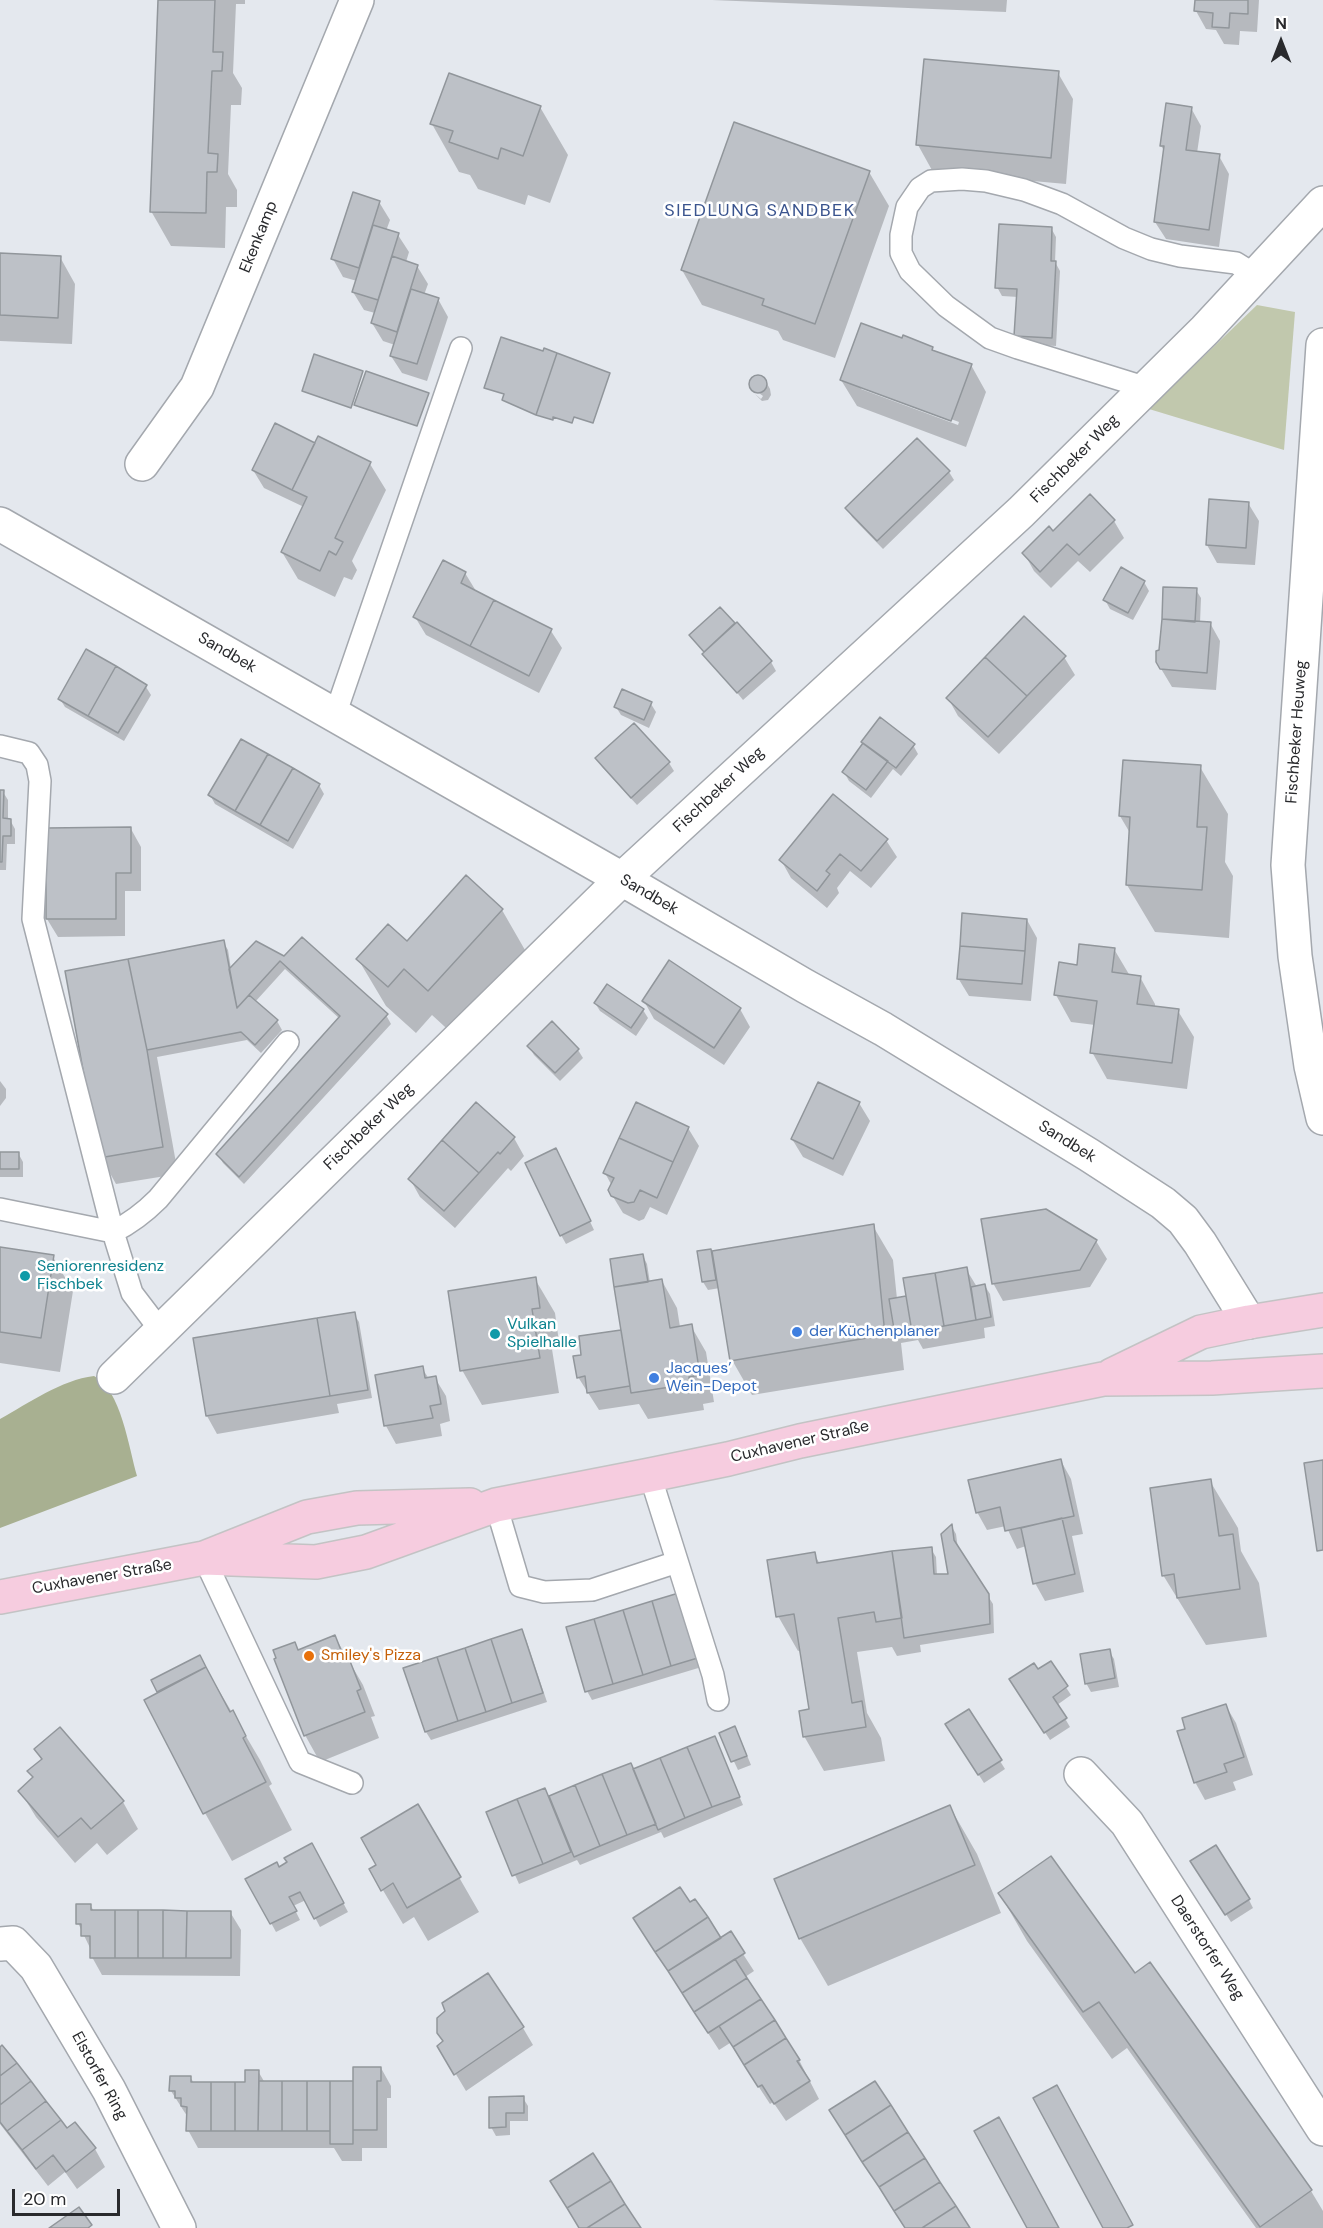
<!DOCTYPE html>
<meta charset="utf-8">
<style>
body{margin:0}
#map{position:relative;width:1323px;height:2228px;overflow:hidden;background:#e4e8ee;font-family:"DM Sans",sans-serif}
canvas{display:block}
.north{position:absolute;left:1251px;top:12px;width:60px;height:60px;-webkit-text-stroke:4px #fff;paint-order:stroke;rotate:0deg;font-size:16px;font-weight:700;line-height:24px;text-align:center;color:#292a2d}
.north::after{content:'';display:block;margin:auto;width:21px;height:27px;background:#292a2d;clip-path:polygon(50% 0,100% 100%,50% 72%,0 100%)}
.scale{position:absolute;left:12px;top:2189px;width:108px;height:27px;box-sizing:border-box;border:3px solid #292a2d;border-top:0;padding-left:8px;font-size:18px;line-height:21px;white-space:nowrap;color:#292a2d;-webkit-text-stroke:4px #fff;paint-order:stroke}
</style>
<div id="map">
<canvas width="1323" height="2228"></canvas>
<div class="north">N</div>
<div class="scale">20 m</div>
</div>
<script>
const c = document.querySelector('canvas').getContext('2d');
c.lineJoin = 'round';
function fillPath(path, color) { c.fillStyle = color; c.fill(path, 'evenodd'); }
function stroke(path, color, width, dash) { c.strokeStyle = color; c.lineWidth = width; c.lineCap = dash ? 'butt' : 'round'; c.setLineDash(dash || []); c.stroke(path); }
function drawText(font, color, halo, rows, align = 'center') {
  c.font = font + ' "DM Sans",sans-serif'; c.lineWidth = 5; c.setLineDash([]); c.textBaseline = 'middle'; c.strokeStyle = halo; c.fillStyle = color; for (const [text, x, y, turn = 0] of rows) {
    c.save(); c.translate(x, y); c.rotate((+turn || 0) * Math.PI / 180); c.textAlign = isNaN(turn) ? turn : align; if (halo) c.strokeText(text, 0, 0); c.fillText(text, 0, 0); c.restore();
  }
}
fillPath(new Path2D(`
 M1257,305l38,7 -11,138 -135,-41z`), '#c1c8ad');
fillPath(new Path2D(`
 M94,1376c27,13 35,73 43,100l-137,52v-109c29,-16 61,-39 94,-43z`), '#a8b091');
fillPath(new Path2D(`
 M160,0h85v4h-9l-3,69 9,15 -1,17h-10l-3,69 9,16v17h-11l-1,41 -54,-2 -20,-35z
 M712,0h295l-1,12z
 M1197,0h62l-2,32 -17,-1 -1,14 -15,-1 -8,-14 -10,-1 -10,-18z
 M1058,73l15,26 -7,85 -133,-12 -15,-27z
 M540,107l28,48 -18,48 -22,-8 -3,10 -47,-16 -8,-14 -11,-3 -27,-48z
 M1191,108l10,18 -4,27 22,3 10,18 -10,73 -53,-8 -11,-17 10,-70 -4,-6z
 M869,172l20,34 -54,152 -52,-18 -5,-9 -76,-26 -20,-35z
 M379,202l11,18 -4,11 12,4 11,17 -3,10 11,4 11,18 -4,11 14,4 10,18 -21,64 -25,-8 -11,-17 4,-11 -12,-4 -11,-18 3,-10 -11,-3 -11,-18 4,-11 -14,-4 -10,-18z
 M1051,228l5,9 -1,25 5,9 -4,75 -36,-2 -5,-9 3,-38 -16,-1 -5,-9z
 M0,254l60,3 15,27 -3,60 -72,-3z
 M932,348l2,4 37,13 15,27 -20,55 -109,-41 -16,-26zM861,386l98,36 -1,3 -97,-36z
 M760,377l5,3 5,9 1,6 -3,5 -6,1 -7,-7 6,5 2,-3 -11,-8 -1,-6 3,-4z
 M318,438l52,26 16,26 -34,71 5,9 -5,10 -8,-3 -9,20 -37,-18 -16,-27 22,-45 -40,-19 -11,-18 63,-26z
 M949,472l5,8 -71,69 -31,-32 -5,-9z
 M1248,503l11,18 -4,44 -38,-2 -10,-18z
 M1114,521l10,17 -34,34 -12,-11 -27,27 -17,-17 -10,-18 29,-20z
 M465,573l11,18 75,40 11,17 -23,45 -113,-58 -11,-18z
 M1144,582l5,9 -16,29 -23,-11 -5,-9z
 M1196,590l5,8 -1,25h10l10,18 -4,49 -44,-3 -15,-25z
 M720,609l15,16 2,-1 34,38 5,9 -33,29 -52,-64z
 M87,651l59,36 5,8 -27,46 -59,-34 -5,-8z
 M1064,657l11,18 -76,79 -41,-38 -10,-18z
 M651,704l5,8 -7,16 -28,-13 -5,-8z
 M634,725l35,38 5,8 -37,34 -35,-38 -5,-8z
 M241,741l78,44 5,9 -31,55 -78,-45 -5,-9z
 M913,745l5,9 -17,22 -8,-7 -22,29 -22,-17 -5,-9z
 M1200,767l28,47 -3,48 8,14 -4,62 -74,-6 -28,-47 3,-52 -10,-17z
 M0,792h3l5,8v20h2l5,9v15h-8l-1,26h-6z
 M47,829h84l10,18v44h-16v45l-67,1 -11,-18z
 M886,840l11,17 -26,31 -21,-17 -13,17 2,5 -12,15 -36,-30 -10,-18z
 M502,910l27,47 -73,80 -24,-22 -16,18 -30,-27 -28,-47z
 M1027,920l10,18 -6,63 -62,-5 -11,-18z
 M223,942l5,8 3,19 53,-12 102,58 5,9 -147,160 -21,-21 -5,-9 122,-135 -55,-50 -30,33 22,19 5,9 -21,23 -14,-13 -90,17 21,117 -62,10 -15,-27 -35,-185z
 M1114,949l16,27 10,1 15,27v4l23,3 16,26 -7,52 -80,-10 -15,-27 3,-27 -24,-3 -15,-27 22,-29z
 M644,1001l96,8 10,18 -26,38 -70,-46z
 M595,1003l48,7 5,8 -12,18 -36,-25z
 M552,1023l26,27 5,8 -23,23 -26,-26 -5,-9z
 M0,1081l6,8v9l-6,8z
 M859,1103l11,18 -27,55 -40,-19 -11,-18z
 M688,1128l11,18 -32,69 -17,-8 -6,12 -5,2 -16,-8 -11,-18v-9l-7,-13z
 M514,1138l10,18 -13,15 -3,-3 -53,60 -35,-31 -10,-18z
 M0,1153h18l5,9v15h-23z
 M560,1158l34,72 -28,14 -5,-9z
 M873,1226l20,34 4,39 10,-2 59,-28 11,18 8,-1 5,8 5,32 -11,2 1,10 -62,11 -5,-9 -17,3 3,27 -152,25 -20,-35 -12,-72 -12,2 -5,-8 -4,-30 12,-2 1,3z
 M1096,1241l11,18 -17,28 -87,14 -10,-18z
 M0,1248l53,9 20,34 -13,81 -60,-9z
 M643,1256l4,8 3,19 12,-2 15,27 3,19 11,-1 15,26 8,50 -11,2 1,6 -56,9 -9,-15 -40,6 -21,-33 5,-21 40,-19z
 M535,1279l20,34 4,29 -8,1 8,50 -77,12 -20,-35z
 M354,1314l5,8 13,76 -35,6 2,9 -122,21 -10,-18z
 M422,1368l7,11 6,-1 11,18 4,25 -10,3 2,12 -46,8 -10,-18 -9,-50z
 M1061,1461l10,18 12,55 -11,2 12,56 -39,9 -10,-18 -9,-37 -9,3 -11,-23 -19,4 -10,-18z
 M1210,1481l28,47 3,23 18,32 8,54 -61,8 -43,-70z
 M952,1527l4,7 2,15 35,55 1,29 -74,12 1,7 -24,4 -5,-9 -35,5 10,61 14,25 4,23 -61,10 -20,-35 7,-26 -10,-60 -3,1 -20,-35 36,-62 6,10 111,-15 5,8 1,19h13z
 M681,1594l24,72 -113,34 -5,-9z
 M521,1631l5,8 21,63 -116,38 -5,-8z
 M335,1637l28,48 12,31 -4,1 8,21 -59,24 -15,-27 -11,-91 5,7z
 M1109,1651l5,8 5,28 -28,5 -5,-9z
 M1050,1663l21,32 -14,10 13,22 -20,13 -34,-52z
 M204,1665l56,95 12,24 -3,2 23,44 -60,31 -27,-48 -59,-113 13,-7 -6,-12z
 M1226,1706l10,17 17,52 -20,7 3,8 -31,10 -10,-18 -8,-52z
 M60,1729l63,73 15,27 -31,26 -10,-12 -22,20 -39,-46 -16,-26 14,-12 -5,-8 13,-10 -6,-12z
 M952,1733l48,28 5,8 -21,14z
 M721,1734l18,2 12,29 -13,5z
 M714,1738l29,67 -79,33 -3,-6 -81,33 -3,-5 -58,24 -31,-71 56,-24 5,8 81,-32 3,5z
 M418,1806l61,106 -51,29 -14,-24 -11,7 -32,-54 7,-5z
 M950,1807l27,47 24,59 -173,73 -28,-48z
 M317,1853l31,59 -28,15 -14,-27 -13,6 7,14 -24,12 -29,-53z
 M1197,1869l52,31 4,8 -22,14z
 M1000,1894l135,81 176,216 12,20v17h-67l-129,-180 -15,11 -85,-118z
 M90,1905l4,6 136,1 11,18 -1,46 -138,-1 -10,-18v-5l-14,-29z
 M645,1936l76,4 22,14 11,17 -9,6 54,83 20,39 -33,22 -13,-19 -3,2 -40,-61 -11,7z
 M523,2028l10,17 -67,46 -27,-45 5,-4z
 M0,2049l67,81 28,19 10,18 -28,22 -12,-17 -17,14 -48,-62z
 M381,2068l10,18v12h-4v50h-25v13h-20l-8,-13h-136l-10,-18 -1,-14 -16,-25v-14h19l4,6 52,1 12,-13 7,12h90z
 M490,2098h33l5,8v15h-18v14l-14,1 -5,-9z`), '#0003');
const building = new Path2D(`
 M158,0h57l-2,52h10l-1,19h-10l-4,82 10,1 -1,18h-10l-1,41 -56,-1z
 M1195,0h53v14l-18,-1 -1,15 -17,-1 1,-14 -19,-2z
 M924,59l135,12 -8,87 -135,-13z
 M449,73l92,33 -18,50 -22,-8 -3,11 -49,-17 4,-11 -23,-7z
 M1166,103l26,4 -6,43 34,4 -11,76 -55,-8 10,-76h-4z
 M734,122l136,49 -55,153 -53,-19 2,-6 -83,-29z
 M353,192l27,9 -21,67 -28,-9z
 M999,224l53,3 -1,34h5l-4,77 -38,-2 3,-47 -22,-1z
 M373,225l26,8 -21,67 -26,-8z
 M0,253l61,3 -3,62 -58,-3z
 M392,256l26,9 -21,67 -26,-9z
 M411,289l28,9 -22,66 -27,-8z
 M861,323l41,15 1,-3 30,12 -1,3 40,14 -21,57 -111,-41z
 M501,337l42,14 1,-3 13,5 -21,62 -34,-15 2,-6 -20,-6z
 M557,353l53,20 -17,50 -19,-6 -2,6 -19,-6v3l-17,-5z
 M314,354l49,17 -12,37 -49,-17z
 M366,371l63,22 -12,33 -63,-21z
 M749 384a9 9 0 1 1 18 0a9 9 0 1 1-18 0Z
 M275,423l40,20 -23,47 -40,-20z
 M318,436l53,26 -36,76 8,4 -7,13 -7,-4 -9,20 -39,-19 26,-55 -15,-7z
 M917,438l33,33 -73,70 -32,-33z
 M1090,494l25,26 -36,35 -12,-11 -27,28 -18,-19 27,-27 4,5z
 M1209,499l40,3 -3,46 -40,-3z
 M443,560l23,12 -5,11 33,17 -24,46 -57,-29z
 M1121,567l24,14 -17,32 -25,-13z
 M1163,587l34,1 -2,34 -33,-3z
 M494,600l58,29 -23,47 -59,-30z
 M720,607l15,16 -31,29 -15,-17z
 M1024,616l42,40 -39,40 -42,-39z
 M1162,619l49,3 -4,51 -47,-4 -4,-7v-11l3,-1z
 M737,622l35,39 -35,32 -35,-39z
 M86,649l30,17 -28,50 -30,-17z
 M985,657l42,39 -39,41 -42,-39z
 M116,666l31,19 -29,48 -30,-17z
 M622,689l30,13 -8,18 -30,-13z
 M880,717l35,27 -19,24 -35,-26z
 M634,723l36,39 -39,36 -36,-40z
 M241,739l27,15 -33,57 -27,-16z
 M863,743l25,18 -22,29 -24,-18z
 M268,754l25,14 -33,57 -25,-14z
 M1123,760l78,5 -4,62h10l-5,63 -76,-5 4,-68 -11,-1z
 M293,768l27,16 -32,57 -28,-16z
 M0,790h4l-1,28 8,1v17h-8l-1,26h-2z
 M833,794l55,45 -27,32 -21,-17 -14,17 4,3 -13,17 -38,-31z
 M131,827v46h-15v46h-70v-91z
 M466,875l37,34 -75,82 -24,-22 -16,18 -32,-28 32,-35 19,17z
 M962,913l65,6 -2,32 -65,-5z
 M302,937l86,77 -149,163 -23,-23 124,-138 -60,-55 -43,47 -8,-39 27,-28 28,15z
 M224,940l13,68 12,-13 29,25 -23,25 -14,-13 -94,18 -19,-91z
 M1079,944l36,4 -3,24 29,4 -4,28 42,5 -7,54 -82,-10 7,-52 -43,-6 5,-33 18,3z
 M960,946l65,5 -3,33 -65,-5z
 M128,959l19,91 16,97 -64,11 -34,-187z
 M669,960l72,48 -27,40 -72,-47z
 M607,984l37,25 -13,19 -37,-25z
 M552,1021l27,28 -24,24 -28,-27z
 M818,1082l42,20 -27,57 -42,-20z
 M476,1102l39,35 -15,17 -2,-2 -19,21 -37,-33z
 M636,1102l53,25 -16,35 -54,-24z
 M619,1138l54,24 -16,36 -17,-8 -6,12 -6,1 -17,-7 -3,-6 6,-12 -11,-5z
 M442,1140l37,33 -35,38 -36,-32z
 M556,1148l35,73 -31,15 -35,-73z
 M0,1152h19v17h-19z
 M1046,1209l51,31 -17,30 -88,14 -11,-65z
 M874,1224l11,111 -155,26 -18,-110z
 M0,1247l54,8 -13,83 -41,-6z
 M711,1249l5,31 -14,2 -5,-31z
 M643,1254l5,28 -34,5 -4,-28z
 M967,1267l9,53 -32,6 -9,-53z
 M935,1273l9,53 -32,6 -9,-54z
 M536,1277l4,31 -8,1 8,49 -80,13 -12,-80z
 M662,1279l8,49 22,-4 8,51 -11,2 1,7 -59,9 -17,-106z
 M985,1284l6,33 -15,3 -5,-33z
 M906,1296l6,36 -17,3 -6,-36z
 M355,1312l13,78 -38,6 -13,-78z
 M317,1318l13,78 -124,20 -13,-78z
 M621,1330l9,56 -43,7 -2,-17 -8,2 -4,-22 8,-1 -2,-19z
 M423,1366l2,12 11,-2 5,28 -11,2 3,12 -49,8 -9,-51z
 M1061,1459l13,57 -69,15 -5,-24 -24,6 -8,-33z
 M1323,1460v90l-6,1 -13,-88z
 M1211,1479l8,57 14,-2 7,55 -63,9 -3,-24 -12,2 -12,-88z
 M1062,1518l13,56 -42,10 -12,-56z
 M952,1524l2,16 35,54 1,30 -86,14 -12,-87 40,-4 2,27h14l-7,-40z
 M892,1551l10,67 -26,4 -2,-10 -36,6 14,85 10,-2 4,26 -63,10 -4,-26 10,-2 -15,-95 -18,3 -9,-57 48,-8 2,11z
 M682,1592l19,65 -30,9 -19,-65z
 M652,1601l19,65 -28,9 -20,-65z
 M623,1610l20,65 -30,9 -19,-65z
 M594,1619l19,65 -28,8 -19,-65z
 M522,1629l21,64 -31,10 -21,-64z
 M335,1635l9,23 4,-2 13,33 -4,2 8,21 -61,24 -30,-77 2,-1 -3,-8 22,-8 3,8z
 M491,1639l21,64 -26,9 -21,-64z
 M465,1648l21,64 -28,9 -21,-64z
 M1110,1649l5,29 -30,6 -5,-30z
 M200,1655l6,12 -49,25 -6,-12z
 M437,1657l21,64 -33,11 -22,-64z
 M1051,1661l17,25 -15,11 14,21 -23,15 -35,-54 25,-16 4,6z
 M206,1667l24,45 3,-2 13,26 -3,2 23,44 -63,32 -59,-114z
 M1226,1704l18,53 -20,7 3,8 -33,11 -17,-52 8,-2 -3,-11z
 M969,1709l33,51 -24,15 -33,-51z
 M735,1726l12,30 -16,6 -12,-29z
 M60,1727l64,74 -33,28 -10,-11 -23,19 -40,-46 15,-14 -6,-6 15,-12 -8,-10z
 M715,1736l25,61 -28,10 -25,-60z
 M687,1747l25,60 -27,11 -25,-60z
 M660,1758l25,60 -27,12 -25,-61z
 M631,1763l25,61 -29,11 -25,-61z
 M602,1774l25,61 -27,11 -25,-61z
 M575,1785l25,61 -26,11 -25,-61z
 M545,1788l26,64 -28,12 -26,-65z
 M517,1799l26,65 -31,12 -26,-64z
 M418,1804l43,73 -54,31 -14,-25 -12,8 -12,-22 7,-4 -15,-27z
 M950,1805l25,60 -176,74 -25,-60z
 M312,1843l32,60 -30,16 -14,-27 -11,5 8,14 -27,13 -25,-45 32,-17 2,5 8,-5 -3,-4z
 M1216,1845l34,54 -25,16 -35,-54z
 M1051,1856l84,117 15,-11 162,228 -52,37 -161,-225 -16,10 -85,-119z
 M680,1887l10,15 5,-3 13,18 -53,35 -22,-34z
 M76,1904h15v6h24v48h-25v-22h-9v-12h-5z
 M115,1910h23v48h-23z
 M138,1910h25v48h-25z
 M163,1910l24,1 -1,47h-23z
 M187,1911h44v47h-45z
 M708,1917l13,21 -53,33 -13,-19z
 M731,1931l14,22 -63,40 -14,-22z
 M735,1959l12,19 -53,34 -12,-19z
 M488,1973l36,54 -70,48 -17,-29 6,-5 -6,-8v-15l8,-7 -3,-8z
 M747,1978l14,21 -53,34 -14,-21z
 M761,1999l14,21 -42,27 -14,-21z
 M775,2020l11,18 -42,27 -11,-18z
 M786,2038l14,22 -3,1 13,20 -36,23 -12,-19 -4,2 -14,-22z
 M2,2045l15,18 -17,13v-29z
 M17,2063l14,18 -31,24v-29z
 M353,2067h28v14h-4v49h-24z
 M245,2070h14l-1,61h-23v-49h10z
 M170,2076h21v6h20v49h-25l1,-24 -6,-1v-8h-6v-7h-6z
 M31,2081l15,20 -39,30 -7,-9v-17z
 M259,2081h23v50h-24z
 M282,2081h25v50h-25z
 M307,2081h23v50h-23z
 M330,2081h23v63h-23z
 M875,2081l16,24 -46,30 -16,-25z
 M211,2082h24v49h-24z
 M1057,2085l76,140 -6,3h-24l-70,-130z
 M524,2096v17h-18v14l-17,1v-31z
 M46,2101l15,19 -39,30 -15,-19z
 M891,2105l17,27 -46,30 -17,-27z
 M999,2117l60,111h-32l-53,-97z
 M61,2120l6,8 8,-6 21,26 -30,24 -13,-17 -17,14 -14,-19z
 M908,2132l17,26 -46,29 -17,-25z
 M593,2153l18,28 -44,27 -17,-27z
 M925,2158l15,24 -46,29 -15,-24z
 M611,2181l14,23 -38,24h-8l-12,-20z
 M940,2182l16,24 -34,22h-17l-11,-17z
 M625,2204l16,24h-54z
 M956,2206l14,22h-48z
 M79,2207l13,18 -4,3h-39z`);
fillPath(building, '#bdc1c7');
stroke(building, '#91969b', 1.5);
const lane = new Path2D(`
 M1147,388l-129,-40 -28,-10 -44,-32 -36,-35 -9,-18v-18l6,-28 13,-19 11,-7 31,-2 24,2 38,9 38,14 62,34 27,11 29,7 56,7 21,13
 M335,715l126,-367
 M0,746l29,7 8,12 3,16 -7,138 80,313 19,61 29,38
 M0,1209l113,23c18,-9 31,-19 45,-33l130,-157
 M650,1475l63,200 5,25
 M496,1505l24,81 24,6 48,-2 85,-28
 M204,1558l96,204 52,21`);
const street = new Path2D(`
 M1323,345l-35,520 7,91 16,110 12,52
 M142,464l55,-77 160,-387
 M0,524l622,355 183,107 78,43 206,126 74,48 20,17 17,23 49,79
 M114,1377l508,-498 399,-367 184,-182 118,-127
 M1081,1774l46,49 196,306
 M0,1944l13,-1 23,24 73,123 70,138`);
const primary = new Path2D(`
 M1112,1375l89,-43 48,-10 74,-12
 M204,1558l112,4 50,-10 130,-47 154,-30 78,-16 72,-18 303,-62 109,-1 111,-7
 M0,1597l204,-39 103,-41 50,-9 113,-3`);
stroke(lane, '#a4a8ae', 24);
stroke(street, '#a4a8ae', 36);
stroke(primary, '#c3c3c4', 36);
stroke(lane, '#fff', 21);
stroke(street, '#fff', 33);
stroke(primary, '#f6ccdf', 33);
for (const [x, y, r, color] of [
 [25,1276,6,"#0f9aa8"],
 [797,1332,6,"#3f7fe0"],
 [495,1334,6,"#0f9aa8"],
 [654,1378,6,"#3f7fe0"],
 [309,1656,6,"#e8710a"]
]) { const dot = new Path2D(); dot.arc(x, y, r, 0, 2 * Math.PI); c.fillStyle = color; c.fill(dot); stroke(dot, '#fff', 2); }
drawText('16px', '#292a2d', '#fff', [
 ["Ekenkamp",259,237,-68],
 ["Fischbeker Weg",1075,459,-45],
 ["Sandbek",227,653,30],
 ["Fischbeker Heuweg",1297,732,-86],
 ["Fischbeker Weg",719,790,-43],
 ["Sandbek",649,895,30],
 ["Fischbeker Weg",369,1127,-44],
 ["Sandbek",1067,1142,32],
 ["Cuxhavener Straße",800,1442,-13],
 ["Cuxhavener Straße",102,1577,-10],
 ["Daerstorfer Weg",1207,1948,57],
 ["Elstorfer Ring",99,2076,61]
]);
drawText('16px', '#0d838f', '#fff', [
 ["Seniorenresidenz",37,1267],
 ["Fischbek",37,1285],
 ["Vulkan",507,1325],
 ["Spielhalle",507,1343]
], 'left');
drawText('16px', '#366cbe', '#fff', [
 ["der Küchenplaner",809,1332],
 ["Jacques’",666,1369],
 ["Wein-Depot",666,1387]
], 'left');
drawText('16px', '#c56008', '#fff', [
 ["Smiley's Pizza",321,1656]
], 'left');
c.letterSpacing = '1.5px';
drawText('18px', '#3a548e', '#fff', [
 ["SIEDLUNG SANDBEK",760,211]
]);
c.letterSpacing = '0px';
</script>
